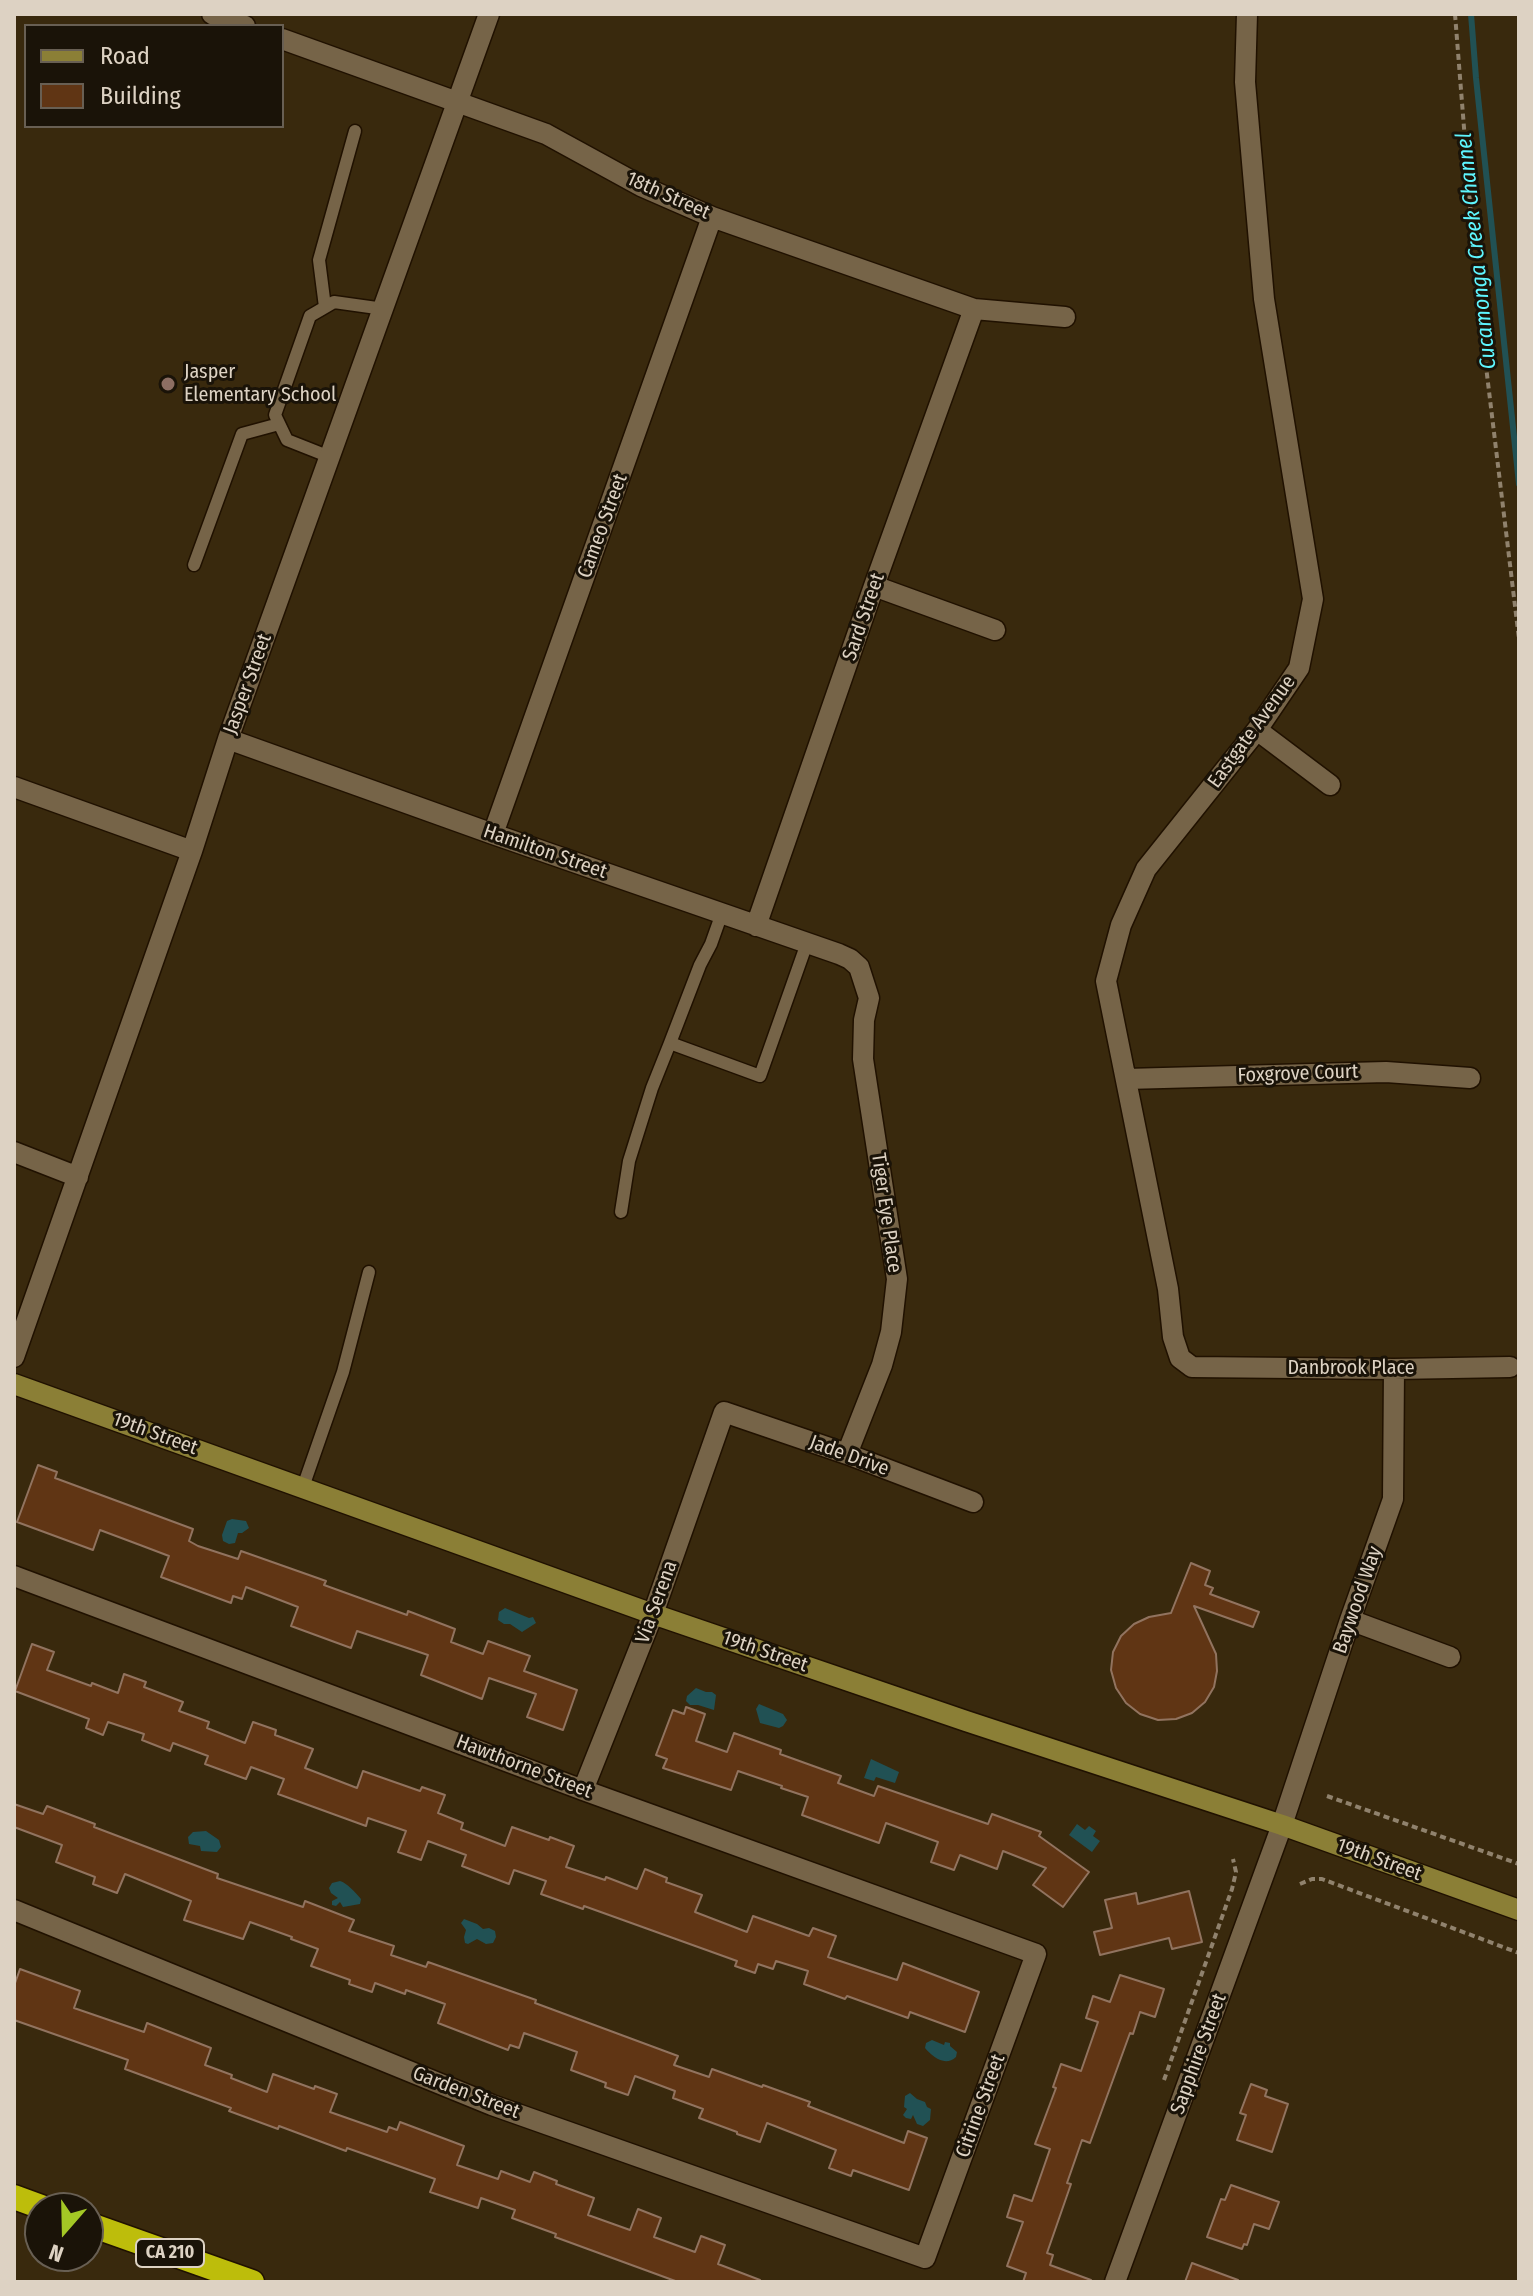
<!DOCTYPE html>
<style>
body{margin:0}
#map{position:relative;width:1533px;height:2296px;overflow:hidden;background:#39290d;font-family:"Fira Sans Condensed",sans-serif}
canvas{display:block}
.frame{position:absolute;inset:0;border:16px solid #ddd2c3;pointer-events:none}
.legend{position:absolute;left:24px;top:24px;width:260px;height:104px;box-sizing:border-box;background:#1a1308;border:2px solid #685f53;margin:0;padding:10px 14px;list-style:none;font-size:24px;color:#ddd2c3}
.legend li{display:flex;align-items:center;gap:16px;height:40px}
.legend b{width:40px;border:2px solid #685f53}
.north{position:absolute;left:24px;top:2192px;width:80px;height:80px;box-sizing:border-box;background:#1a1308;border:2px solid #685f53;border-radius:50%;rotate:200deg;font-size:22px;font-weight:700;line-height:32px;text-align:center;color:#ddd2c3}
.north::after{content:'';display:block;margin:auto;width:28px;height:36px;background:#a4c825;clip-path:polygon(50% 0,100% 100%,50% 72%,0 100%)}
</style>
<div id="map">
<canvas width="1533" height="2296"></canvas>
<div class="frame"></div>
<ul class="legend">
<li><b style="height:10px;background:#8b7f36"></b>Road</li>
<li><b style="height:22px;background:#603514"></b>Building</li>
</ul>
<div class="north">N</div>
</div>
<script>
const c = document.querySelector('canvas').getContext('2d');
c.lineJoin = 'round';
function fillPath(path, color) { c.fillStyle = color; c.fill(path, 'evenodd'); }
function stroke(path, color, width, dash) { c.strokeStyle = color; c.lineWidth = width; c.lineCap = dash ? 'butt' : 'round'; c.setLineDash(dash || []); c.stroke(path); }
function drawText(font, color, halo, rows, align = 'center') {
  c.font = font + ' "Fira Sans Condensed",sans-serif'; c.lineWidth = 6; c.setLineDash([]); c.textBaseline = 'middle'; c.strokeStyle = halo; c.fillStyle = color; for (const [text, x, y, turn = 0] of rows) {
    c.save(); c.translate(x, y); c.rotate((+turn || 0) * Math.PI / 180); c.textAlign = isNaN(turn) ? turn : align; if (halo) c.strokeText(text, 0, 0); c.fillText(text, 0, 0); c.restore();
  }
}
fillPath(new Path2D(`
 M232,1519l14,2 3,7 -7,5h-4l-3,10 -6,1 -6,-3 -1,-6 5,-14z
 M505,1608l24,10 4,-1 3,6 -14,9 -12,-8h-6l-6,-4 1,-8z
 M696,1688l10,4h6l4,3 -2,15 -16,-5h-8l-4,-4 1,-5z
 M759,1704l24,10 4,6 -4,6 -4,2 -19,-5 -4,-14z
 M871,1759l28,13 -4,11 -19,-6 -2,4 -10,-3z
 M1077,1824l8,6 4,-4 7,5 -3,5 7,5 -8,11 -23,-17z
 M206,1831l13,9 2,7 -4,5 -16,-1 -1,-5 -11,-2 -1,-7 5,-5z
 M340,1881c7,2 15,11 21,18l-1,5 -17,3 -3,-5 -4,4 -4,-1v-4l6,-3 -7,-5 -2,-5 3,-5z
 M464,1919l13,5 6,5 6,-1 6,3 1,6 -3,6 -7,1 -9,-5 -9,5 -3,-1 -1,-6 2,-7 -5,-7z
 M932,2040l12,5 1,-3 5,1v3l7,6 -1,5c-11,10 -23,0 -31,-9l1,-5z
 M910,2093l7,6 8,3 2,5 4,2 -1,11 -7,6 -6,-2 -4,-9 -2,4 -5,-1 -3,-3 4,-6 -3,-2 1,-11z`), '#215154');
stroke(new Path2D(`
 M1471,14l5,64 43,406`), '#215154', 6);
const building = new Path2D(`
 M38,1465l19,7 -2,6 138,51 -4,12 9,5 40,13 3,-8 85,30 -2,4 83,30 1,-4 47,18 -4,13 32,12 5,-13 42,15 -6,15 53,19 -14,40 -36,-13 9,-23 -47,-16 -7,21 -61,-24 7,-20 -71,-24 -6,17 -60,-22 7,-19 -52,-20 -4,12 -9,-3 -2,7 -70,-26 8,-21 -29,-11 -40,-15 -7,20 -76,-28z
 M1191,1563l19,8 -5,14 8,3 -3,6 49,18 -6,15 -59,-21 22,48 1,17 -3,16 -9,15 -13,11 -16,6 -18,1 -18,-6 -14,-11 -10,-15 -5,-18 2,-18 8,-16 13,-12 15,-7 22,-4z
 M32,1644l22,8 -7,18 44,16 1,-3 26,10 6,-19 22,8 -2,5 39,15 -4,9 30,11 -2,6 38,15 8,-21 23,8 -1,5 38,14 -8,19 52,20 6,-17 57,20 2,-4 23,8 -7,18 25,10 -2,6 44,17 7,-19 37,13 1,-3 24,9 -8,21 39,13 1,-3 31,12 8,-20 22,9 -1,4 36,13 -7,17 52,20 6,-16 56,20 4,-8 23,8 -8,21 69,23 6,-17 76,29 -14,40 -55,-20 -2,6 -61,-22 -2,3 -41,-15 4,-13 -32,-10 -3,8 -15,-5 -3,9 -20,-7 2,-5 -153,-55 -1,3 -42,-15 5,-13 -32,-11 -5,14 -47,-18 4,-11 -38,-14 -7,19 -23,-8 8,-21 -38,-13 -2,8 -88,-32 6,-15 -33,-12 -5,12 -41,-15 3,-8 -35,-13 -3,8 -28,-11 2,-6 -36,-12 -5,13 -17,-7 3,-9 -74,-28z
 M686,1707l19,7 -9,27 31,11 7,-19 47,17 -1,4 61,22 -3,7 36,13 4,-10 110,38 4,-10 49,18 -2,4 50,36 -26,35 -30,-22 13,-17 -43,-17 -6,18 -37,-14 -6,15 -23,-8 7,-20 -52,-19 -7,20 -77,-28 6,-18 -27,-9 1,-2 -44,-15 -7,19 -68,-22 4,-9 -11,-4 17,-45 11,4z
 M14,1804l29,10 4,-8 48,18 -1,3 124,47 -1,4 86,29 2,-6 49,19 -5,11 45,15 -3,9 35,12 2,-5 108,38 -1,3 143,53 -4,9 35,12 3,-8 50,18 1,-2 47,17 -2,4 96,37 4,-12 19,7 -18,52 -56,-20 -2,6 -22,-8 7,-18 -69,-27 -7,19 -23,-8v-2l-38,-14 4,-9 -30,-11 2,-7 -40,-15 -7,19 -23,-8 1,-4 -35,-13 6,-18 -53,-19 -5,15 -9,-3 -2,5 -70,-27 7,-19 -39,-14 -1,4 -30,-11 -3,9 -23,-8 1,-4 -39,-14 7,-17 -27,-10 1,-2 -42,-15 -7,17 -59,-19 7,-19 -66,-27 -8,19 -24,-9 2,-7 -39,-15 6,-17 -48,-18z
 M1189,1891l13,51 -30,7 -3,-11 -69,17 -6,-23 18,-4 -7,-28 31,-7 2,11z
 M20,1969l60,22 -6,17 70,24 3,-9 64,25 -6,17 27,10 -1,3 36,14 6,-18 41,15 1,-3 22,8 -7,18 57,20 2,-5 8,3 3,-8 64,24 -7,19 41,14 3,-8 29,11 4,-10 23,9 -1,3 38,14 -6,17 42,15 8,-21 23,9 -7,19 41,15 6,-16 24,9 -7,19 42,16v2h-82l-123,-45 1,-3 -44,-16 3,-8 -34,-12 -3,10 -48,-16 5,-13 -88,-31 -1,3 -67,-25 -1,3 -49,-18 2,-3 -106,-39 3,-9 -114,-40v-34z
 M1120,1975l44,14 -9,28 -15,-5 -7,22 -3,-1 -40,110 -8,-3 -15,43 4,1 -24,69 6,2 -3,10 41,15v2h-68l3,-9 -19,-7 16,-44 -16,-5 7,-22 18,6 18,-52 -15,-5 21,-56 -3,-1 8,-23 20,7 17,-49 -12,-4 7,-22 17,6z
 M1251,2084l16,6 -2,6 23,8 -16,48 -35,-12 9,-25 -6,-2z
 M1231,2185l48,17 -10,27 -15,-5 -7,21 -3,-1 -2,5 -35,-12 14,-38 4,1z
 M1192,2263l46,17v2h-53z`);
fillPath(building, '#603514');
stroke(building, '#91735f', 2);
const lane = new Path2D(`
 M325,307l-6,-47 36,-129
 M330,457l-43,-17 -12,-25 35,-99 24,-14 50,7
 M194,565l48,-131 37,-10
 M722,913l-11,31 -11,21 -30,78 90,33 47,-133
 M621,1212l8,-51 23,-73 18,-45
 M303,1487l40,-115 26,-100`);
const street = new Path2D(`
 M212,14l33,12
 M1247,14l-2,68 19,217 49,300 -14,69 -42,62 -111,139 -25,56 -15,56 62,308 5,48 7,21 12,9 202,2 116,-2
 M282,39l264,95 95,52 71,31 262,92 91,8
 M874,586l121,44
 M1257,730l73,55
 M228,739l265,95 346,120 11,5 9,8 10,31 -5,22 -1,39 34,220 -6,53 -9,33 -35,89
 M14,787l178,64
 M493,834l219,-617
 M756,926l118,-340 100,-277
 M1126,1079l260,-7 84,6
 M14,1152l64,25
 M14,1357l178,-506 36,-112 261,-725
 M14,1576l569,214 453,164 -111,304 -433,-153 -478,-195
 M1350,1620l100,37
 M583,1790l70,-176 71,-202 123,42 126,48
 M1115,2282l167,-457 68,-205 43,-121 1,-130`);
const secondary = new Path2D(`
 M14,1384l639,230 313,107 316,104 237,85`);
const highway = new Path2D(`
 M14,2197l30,11
 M88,2224l164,58`);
stroke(lane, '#201100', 15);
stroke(street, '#201100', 23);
stroke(secondary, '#201100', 23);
stroke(highway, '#201100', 27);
stroke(new Path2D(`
 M1455,14l22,278 42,347
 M1327,1796l192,68
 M1300,1884l12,-5h10l197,74
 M1164,2080l68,-191 4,-17 -3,-13`), '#90826d', 4, [6, 4]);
stroke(lane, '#766448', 12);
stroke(street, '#766448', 20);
stroke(secondary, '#8b7f36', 20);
stroke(highway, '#bdbd0b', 24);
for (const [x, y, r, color] of [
 [168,384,8,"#8d6e63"]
]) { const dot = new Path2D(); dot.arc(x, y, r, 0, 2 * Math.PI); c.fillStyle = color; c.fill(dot); stroke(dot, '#1a1308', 3); }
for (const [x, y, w] of [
 [170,2253,68]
]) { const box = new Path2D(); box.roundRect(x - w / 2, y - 14, w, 28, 6); c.fillStyle = '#1a1308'; c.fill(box); stroke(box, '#ddd2c3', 2); }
drawText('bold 18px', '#ddd2c3', null, [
 ["CA 210",170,2253]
]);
drawText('20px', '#ddd2c3', '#1a1308', [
 ["18th Street",668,196,24],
 ["Cameo Street",603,526,-70],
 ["Sard Street",864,617,-71],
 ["Jasper Street",248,684,-70],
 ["Eastgate Avenue",1252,732,-54],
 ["Hamilton Street",545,852,19],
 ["Foxgrove Court",1298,1074,-2],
 ["Tiger Eye Place",886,1213,82],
 ["Danbrook Place",1351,1368],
 ["19th Street",155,1434,20],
 ["Jade Drive",849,1456,20],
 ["Baywood Way",1358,1600,-71],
 ["Via Serena",657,1602,-70],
 ["19th Street",765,1652,19],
 ["Hawthorne Street",524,1767,21],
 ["19th Street",1379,1860,20],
 ["Sapphire Street",1199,2054,-70],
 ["Garden Street",466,2093,21],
 ["Citrine Street",981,2106,-70]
]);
drawText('20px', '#ddd2c3', '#1a1308', [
 ["Jasper",184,372],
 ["Elementary School",184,395]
], 'left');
drawText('italic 22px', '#5ef5fe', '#1a1308', [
 ["Cucamonga Creek Channel",1477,251,-96]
]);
</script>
